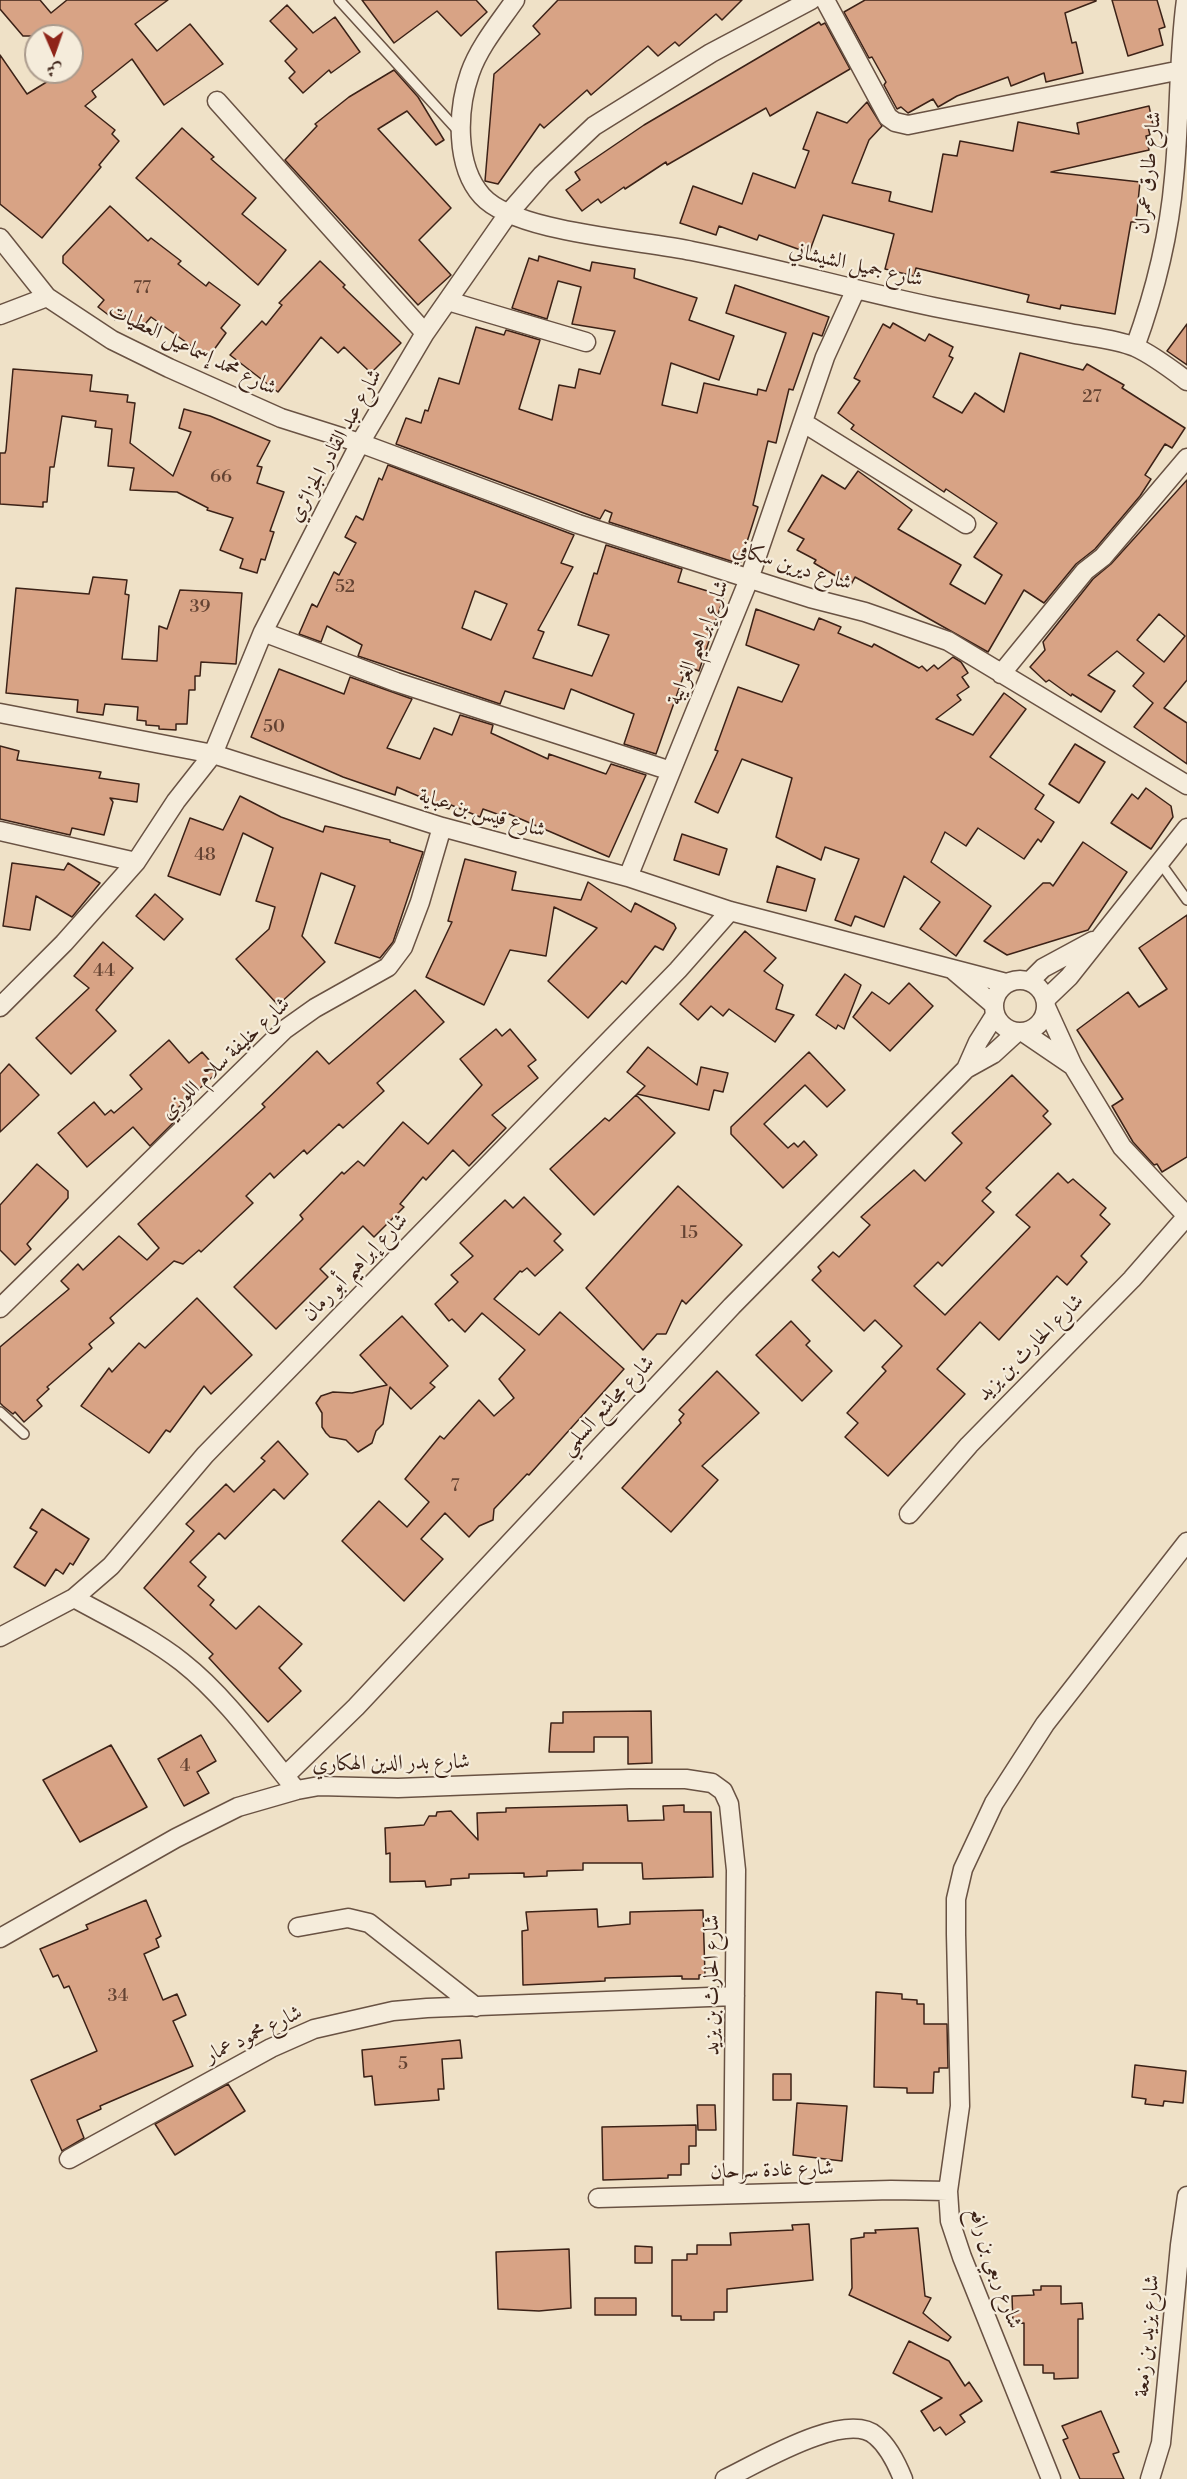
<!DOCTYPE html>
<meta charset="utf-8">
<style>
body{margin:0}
#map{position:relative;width:1187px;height:2479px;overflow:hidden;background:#efe1c7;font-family:"Libre Bodoni",Amiri,serif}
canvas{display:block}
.north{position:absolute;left:24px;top:24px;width:60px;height:60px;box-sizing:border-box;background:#f5ecdb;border:2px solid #ab9b8d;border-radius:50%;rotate:178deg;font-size:16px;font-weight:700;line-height:24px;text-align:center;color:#3c2217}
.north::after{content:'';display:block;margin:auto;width:21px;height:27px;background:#8f2418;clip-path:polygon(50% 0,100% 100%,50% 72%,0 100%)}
</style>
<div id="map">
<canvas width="1187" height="2479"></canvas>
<div class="north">ش</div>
</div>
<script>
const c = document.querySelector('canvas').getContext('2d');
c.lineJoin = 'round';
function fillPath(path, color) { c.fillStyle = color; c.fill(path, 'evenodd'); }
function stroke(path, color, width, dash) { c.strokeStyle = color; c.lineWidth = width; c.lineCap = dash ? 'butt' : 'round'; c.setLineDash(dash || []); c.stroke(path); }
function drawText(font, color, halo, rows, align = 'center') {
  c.font = font + ' "Libre Bodoni",Amiri,serif'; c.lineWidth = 4.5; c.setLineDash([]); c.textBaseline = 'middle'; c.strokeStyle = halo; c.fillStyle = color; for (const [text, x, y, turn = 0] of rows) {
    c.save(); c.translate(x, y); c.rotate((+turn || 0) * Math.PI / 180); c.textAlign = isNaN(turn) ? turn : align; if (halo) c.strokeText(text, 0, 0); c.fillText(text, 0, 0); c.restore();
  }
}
const building = new Path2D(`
 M0,0h40l11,13 16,-13h101l-33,24 22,27 33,-27 33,40 -59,41 -32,-46 -40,32 4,6 -11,9 30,24 -3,4 7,7 -20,24 2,2 -59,71 -42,-34v-149l27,39 36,-22h9v-36h-49l-23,-27z
 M362,0h114l11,12 -26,24 -24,-25 -43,32z
 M558,0h184l-20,20 -6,-6 -37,32 -4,-4 -17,14 -10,-10 -57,49 -4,-5 -43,38 -4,-4 -42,60 -13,-3 9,-107 46,-40 -7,-8z
 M865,0h231v1l-31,12 7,30 4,-1 7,31 -37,9 -2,-9 -33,13 -3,-9 -51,19 -19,11 -5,-8 -25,14 -7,-6 -4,2 -13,-24 2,-3 -14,-25 -3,1 -25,-46z
 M1112,0h45l8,27 -6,2 4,16 -35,11z
 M287,5l26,28 22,-16 25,35 -29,21 -2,-3 -26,23 -14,-15 6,-6 -10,-11 12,-12 -27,-28z
 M819,22l2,3 4,-2 25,46 -80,47 -4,-8 -99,57 -1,-3 -41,27 -1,-2 -23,16 -3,-4 -16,12 -16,-21 14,-10 -5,-8 69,-47z
 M394,70l24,27 26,43 -8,5 -29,-34 -29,18 73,79 -32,32 32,35 -33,30 -133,-145 32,-34 -2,-2 34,-27z
 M867,102l15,24 -13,14 -17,43 39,9 -2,9 43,11 11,-58 14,2 3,-15 53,10 5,-29 61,12 -2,-11 72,-17 4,19 -5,2 2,8 -4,1 3,14 -98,22 89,10 -4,40h-5l-16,92 -54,-9 -1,4 -33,-7 2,-7 -113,-27 -2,8 -29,-7 9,-35 -71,-19 -14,38 -50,-18 -2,5 -38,-14 -3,9 -36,-12 13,-37 49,18 11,-31 42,15 14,-37 -6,-2 14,-37 30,11z
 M182,128l32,29 -3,2 45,39 -14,16 44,36 -28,35 -122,-107z
 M110,206l38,35 3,-3 30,23 -3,3 28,22 3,-4 31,23 -19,23 5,5 -18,25 -57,-41 -11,13 -21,-16 -4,6 -17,-13 6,-7 -41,-37v-7z
 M539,256l51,15 2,-9 43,7 -1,9 63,20 -8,22 45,16 -15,44 -48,-17 -9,42 35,8 7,-30 53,12 1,-6 8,2 20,-58 -60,-20 9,-28 94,32 -7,19 -9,-3 -20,57 -4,-1 -13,54 -8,-2 -15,64 5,2 -18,57 -131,-42 3,-9 -7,-3 -5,9 -204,-75 10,-26 15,5 4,-13 3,1 11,-33 20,6 17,-57 28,8 2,-5 34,10 -21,69 33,11 7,-35 16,3 4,-19 21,5 15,-43 -43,-7 9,-37 -23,-6 -11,38 -35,-11 17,-50 9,3z
 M320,261l25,24 -2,2 58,56 -30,30 -27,-26 -6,6 -17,-16 -43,55 -48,-37 32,-34 4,4 16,-20 -3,-2z
 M893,323l32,18 4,-7 24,13 -4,9 4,2 -20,39 29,16 13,-20 29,19 16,-59 63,17 4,-6 37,21 -2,3 63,40 -13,20 -7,-4 -20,31 6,4 -11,17 -45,53 -19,15 -32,39 -20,-13 -36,62 -133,-75 -4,8 -37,-22 2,-3 -19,-10 7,-11 -16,-8 34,-56 23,14 13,-18 54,39 -14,19 63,36 -11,19 35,20 17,-29 -28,-18 23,-34 -51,-34 -2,3 -93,-63 3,-4 -16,-12 22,-32 -6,-3 29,-54 7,4z
 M1187,324v41l-20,-14z
 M13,369l79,6 -2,16 38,4 -1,7 8,1 -5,40 43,33 18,-44 -12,-4 5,-19 26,7 60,25 -13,25 5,1 -5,16 27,9 -14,39 4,1 -9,28 -4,-1 -4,14 -17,-5 3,-9 -23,-9 13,-32 -26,-8 1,-2 -31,-16 -47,-2 4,-22 -26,-2 4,-37 -17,-2 1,-6 -34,-5 -8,51h-4l-3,35h-4v5l-43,-3v-51h5l1,-3z
 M388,465l186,70 -13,28 12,4 -35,63 6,2 -11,26 59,18 17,-41 -31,-10 16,-52 3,1 9,-29 76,24 -4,13 46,14 -25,75 -12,-5 -31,88 -32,-10 10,-30 -63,-25 -7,20 -59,-18 -5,13 -142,-48 4,-11 -35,-19 -6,16 -22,-8 13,-30 5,3 17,-35 5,3 17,-32 -11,-6 11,-21 7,4 16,-42 3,2zM475,591l32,13 -16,36 -29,-12z
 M1187,480v200l-23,28 23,15v41l-53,-37 19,-24 -20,-17 11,-13 -27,-22 -29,24 27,16 -14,21 -29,-18 -1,2 -22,-16 -3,2 -16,-15 15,-17 -2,-8 50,-63 18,-15zM1159,614l26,22 -21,26 -27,-22z
 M93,577l34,3 -2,14 4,1 -7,64 35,2 2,-35 8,3 13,-39 62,3 -6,71 -35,-2 -1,14h-5v14h-6l-2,34h-11v6l-17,-1v-3l-13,-1v-4l-9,-1 1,-13 -33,-3 -2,11 -26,-3 1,-12 -72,-7 10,-105 73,6z
 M756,609l58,21 5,-12 22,9 -3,6 34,14 2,-3 45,24 3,-2 5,5 7,-6 4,4 15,-12 8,5 7,11 -6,4 7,10 -12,8 4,5 -25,19 37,16 31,-42 22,16 -36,48 54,38 -9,14 19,13 -13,20 -3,-3 -14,20 -46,-31 -12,18 -21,-14 -14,30 60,44 -35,50 -36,-27 20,-27 -36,-26 -20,51 -29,-11 -4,10 -16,-6 24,-61 -34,-12 -4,13 -45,-23 16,-59 -50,-19 -24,54 -23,-11 23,-51 -3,-1 23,-63 44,15 17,-37 -53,-20z
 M279,669l65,25 6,-17 62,22 -25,49 33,11 14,-31 18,7 8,-20 33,10 -2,8 57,26 1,-5 57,20 5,-10 35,11 -37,82 -107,-46 -2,4 -17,-6 -3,8 -29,-12 -2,4 -52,-22 -2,8 -52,-18 -92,-40z
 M1075,744l30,18 -26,41 -30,-19z
 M0,746l19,5 -2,9 84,12 -2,6 40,6 -2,18 -27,-4 3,4 -9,33 -32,-7 -2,7 -70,-16z
 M1146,788l25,18 2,11 -22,32 -40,-26 21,-29 6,5z
 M240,796l41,21 42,15 2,-6 65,14v2l33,10 -30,90 -13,16 -45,-15 20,-57 -34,-13 -19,63 23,26 -47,43 -42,-46 33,-30 6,-22 -19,-6 17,-53 -30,-15 -23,62 -52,-19 22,-58 33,12z
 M682,834l45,15 -8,26 -45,-15z
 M1083,842l44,30 -39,58 -81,25 -23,-14 59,-58h7l3,3z
 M465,859l51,13 -4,18 69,10 7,-18 43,30 4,-9 39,21 2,4 -13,22 -8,-4 -29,38 -4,-3 -34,37 -40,-37 49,-53 -43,-21 -8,49 -36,-6 -26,55 -58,-28 26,-55 -4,-1z
 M12,863l52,7 4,-7 32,20 -28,34 -36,-21 -6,34 -27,-4z
 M777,866l38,13 -9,32 -39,-9z
 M155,894l28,25 -19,21 -28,-24z
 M1187,915v242l-25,15 -5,-8 -3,1 -21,-23 -21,-36 11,-7 -46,-69 51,-38 11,15 28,-18 -28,-41z
 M745,931l31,27 -12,13 19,14 -7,24 18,6 -19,27 -46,-33 -6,7 -12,-10 -13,14 -18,-16z
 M103,942l30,26 -37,42 20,21 -45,43 -35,-36 53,-50 -15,-12z
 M845,974l16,11 -17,44 -6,-4 -2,4 -20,-14z
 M909,983l24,23 -43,45 -37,-34 19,-25 17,12z
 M415,990l29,32 -67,61 7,8 -41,37 -4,-4 -32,30 -3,-4 -30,28 -4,-5 -24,23 7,7 -52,49 -2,-2 -16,14 -9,-3 -64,57 4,5 -25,21 3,4 -45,39 2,2 -12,11 5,6 -18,16 -9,-10 -2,2 -10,-8 -3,-3v-56l69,-58 -8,-8 17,-17 5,6 36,-34 28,24 12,-12 -21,-24 127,-117 -3,-3 55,-53 12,13z
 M496,1029l6,7 8,-7 26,31 -8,6 10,12 -46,37 14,13 -37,38 -16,-16 -27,30 -3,-3 -23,27 4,3 -30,30 -11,-11 -43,43 8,8 -52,52 -42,-42 69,-68 -3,-4 42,-43 2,2 14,-13 6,5 39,-44 25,22 54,-59 -22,-26z
 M169,1040l20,23 13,-11 17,19 -49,44 5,6 -25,25 -17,-19 -46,40 -29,-34 36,-31 11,13 6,-5 3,3 28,-24 -12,-14z
 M648,1047l49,38 4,-18 27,6 -5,19 -9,-2 -5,20 -72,-16 8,-8 -18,-14z
 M809,1052l36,38 -18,17 -22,-22 -41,39 24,24 6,-5 4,4 6,-6 13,14 -34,33 -52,-54v-7z
 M9,1064l30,31 -39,37v-58z
 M1012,1075l36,36 -5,5 8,8 -65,64 5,4 -9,9 12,11 -52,54 -4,-4 -24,24 31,29 85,-88 -14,-12 42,-42 10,10 5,-4 33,29 -6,7 10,9 -29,32 6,6 -20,23 -10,-9 -58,64 -19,-18 -43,47 28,25 -77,82 -43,-39 13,-14 -11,-10 39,-42 -4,-4 20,-21 -27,-26 -11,11 -52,-51 9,-9 -3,-4 15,-15 6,5 31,-32 -9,-8 19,-17 34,-30 11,11 37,-38 -10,-10z
 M636,1095l39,38 -81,82 -44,-46 55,-51 4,3z
 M37,1164l31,27v7l-41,46 4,5 -16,16 -15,-15v-45z
 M678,1186l64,59 -56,59 -4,-4 -16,34h-9l-14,16 -57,-62z
 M524,1197l37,37 -7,7 9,9 -28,26 -8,-8 -5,4 -2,-1 -26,28 45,36 21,-23 64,57 -95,106 -2,-1 -33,35 -1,11 -14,6 -10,11 -24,-24 -24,26 22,20 -39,42 -62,-60 37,-40 28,26 22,-25 -24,-23 35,-43 4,3 35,-39 15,16 20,-18 -15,-19 26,-29 -43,-37 -17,19 -13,-13 -3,2 -14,-17 23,-22 -7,-7 22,-19 -13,-13 45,-43 8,8z
 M197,1298l55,57 -41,39 -7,-8 -34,46 -4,-2 -17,23 -68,-47 28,-38 3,4 27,-29 6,5z
 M402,1316l46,50 -18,17 5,4 -24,22 -21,-22 -7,37 -7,7 -4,12 -14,9 -12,-12 -16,-3 -4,-4 -4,-6v-14l-6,-10 5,-7 12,-4 19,1 35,-8 -27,-30z
 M791,1321l19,20 -4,4 26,26 -30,30 -46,-46z
 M717,1371l42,42 -57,53 16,14 -47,52 -49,-44 59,-65 -2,-3 5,-6 -5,-4z
 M278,1441l30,33 -24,25 -10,-10 -49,50 -6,-6 -29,29 16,15 -8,9 16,14 -4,5 26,24 23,-23 43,38 -23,24 22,23 -33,31 -59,-64 4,-4 -69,-66 50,-57 -8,-7 40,-40 8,8 31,-31 -4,-3z
 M42,1509l47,30 -16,26 -3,-2 -7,11 -7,-5 -11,17 -31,-19 23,-35 -7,-4z
 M651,1711l1,52 -24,1v-27h-34v15h-45l2,-29h12v-11z
 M201,1735l15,26 -19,11 12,21 -25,13 -26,-47z
 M111,1745l36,62 -67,35 -37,-62z
 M627,1805l1,16 36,-1 -1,-14 21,-1v7h27l2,65 -70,2 -1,-16h-59v7l-36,1v5l-23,1v-4l-55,1v4l-18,1v6l-25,2 -1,-6 -35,1v-29l-4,1 -1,-26 39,-3 5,-9h7l1,-4 14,-1 27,29 -1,-27 29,-1v-4z
 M146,1900l15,36 -5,3 3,8 -15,7 19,46 14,-6 9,21 -13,6 20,45 -93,40 1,3 -24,11 7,18 -22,13 -31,-71 66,-29 -28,-65 -5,2 -6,-13 -5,2 -13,-28 48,-20 -2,-4z
 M597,1909l1,18 32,-3v-12l73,-2 2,65h-6v4h-17v-3l-77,2v3l-82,4 -1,-54 6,-1 -2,-18z
 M876,1992l26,2v5l15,1v4h7v20h23l1,44h-9v4h-5l-1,21h-26v-5l-33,-1z
 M460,2040l2,18 -20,1 2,30h-6l1,11 -64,5 -3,-29 -8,1 -2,-27z
 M1135,2065l51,6 -3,32 -19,-2 -1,5 -18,-2 1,-5 -14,-2z
 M773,2074h18v26h-18z
 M228,2084l17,27 -70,44 -20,-31z
 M797,2103l50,3 -5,55 -49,-6z
 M697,2105h18l1,25h-18z
 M696,2125v21h-7v18h-8v11h-13v3l-65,2 -1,-53z
 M809,2224l4,56 -86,9v23h-13v8h-33v-4h-9v-56h15v-6h10v-9h34l-1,-12 63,-3 -1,-5z
 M918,2228l7,68 6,2 -8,15 28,24 -3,4 -99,-46 3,-7 -1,-49 13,-2v-4h12l-1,-3z
 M635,2246l17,1v16h-17z
 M569,2249l2,59 -32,3 -41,-2 -2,-57z
 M1041,2286h20v18l21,-1 1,16h-5v59l-24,1v-6h-11v-8h-19v-42l-11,1 -1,-28 22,-1 -1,-5h8z
 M595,2298h41v17h-41z
 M909,2341l40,20 16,25 4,-4 13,19 -22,14 5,7 -19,13 -6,-8 -6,4 -13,-20 21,-13 -49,-25z
 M1101,2411l18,41 -6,2 11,25h-44l-17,-39 5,-2 -6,-12z`);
fillPath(building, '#d8a385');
stroke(building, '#3c2217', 1.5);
const lane = new Path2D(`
 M339,0l121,133
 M1159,861l28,39
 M0,1412l24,22`);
const street = new Path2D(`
 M515,0c-16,23 -36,47 -45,73 -13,37 -15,93 12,123 33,37 160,44 210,55 81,16 161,39 242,56 45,9 90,17 136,26 20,4 45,6 65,14 18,8 36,22 52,34
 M825,0l63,117 7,5 13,3 273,-55
 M217,101l208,232
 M0,238l47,59 65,43 57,28 112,50 79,25 218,81 232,74 55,14 83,29 239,144
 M448,301l138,41
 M0,315l47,-18
 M1135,347c20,-55 34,-110 39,-169 6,-59 4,-119 12,-178
 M804,423l162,101
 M263,632l133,50 275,89
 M1001,674l84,-103 18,-14 84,-99
 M0,713l213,41 229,73 186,50 102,34 276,72
 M0,831l136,31
 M628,877l121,-298 76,-222 31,-68
 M953,970l41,35
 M994 1006a26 26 0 1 1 52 0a26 26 0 1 1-52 0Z
 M1030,981l13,-13 50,-27
 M1046,999l23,-22 118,-149
 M0,1007l64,-64 72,-81 40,-61 37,-47 50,-122 97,-189 65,-110 83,-119 34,-39 52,-49 117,-73 100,-53
 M1047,1009l26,57 49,81 65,69
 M1023,1032l50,34
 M966,1069l12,-27 17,-27
 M0,1308l284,-278 31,-22 73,-41 15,-20 17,-45 22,-75
 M909,1514l60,-69 163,-166 55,-63
 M74,1598c36,20 75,38 108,64 42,33 77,82 111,124
 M0,1637l74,-39 37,-32 94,-111 473,-485 52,-59
 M285,1776l71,-69 376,-401 234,-237 27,-15 24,-22
 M298,1927l50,-9 21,5 107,84
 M0,1938l176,-100 62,-31 59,-17 22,-4 79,2 231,-9h57l26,4 11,8 6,13 7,66 -3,324
 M69,2159l202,-111 43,-19 79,-18 34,-3 308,-12
 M598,2198l293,-8 57,1
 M725,2479c30,-14 121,-70 151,-43 13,11 21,28 27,43
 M1051,2479l-89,-222 -12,-36 -2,-30 12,-85 -4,-172v-35l7,-30 31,-66 51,-79 142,-182
 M1150,2479l11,-36 19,-198 7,-49`);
stroke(lane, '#695243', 12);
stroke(street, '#695243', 21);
stroke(lane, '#f5ecdb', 9);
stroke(street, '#f5ecdb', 18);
drawText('18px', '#634232', null, [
 ["77",142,289],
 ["27",1092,398],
 ["66",221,478],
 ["52",345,588],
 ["39",200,608],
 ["50",274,728],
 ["48",205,856],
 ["44",104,972],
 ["15",689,1234],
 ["7",455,1487],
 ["4",185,1767],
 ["34",118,1997],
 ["5",403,2065]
]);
drawText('21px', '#3c2217', '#f5ecdb', [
 ["شارع طارق عمران",1149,173,-84],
 ["شارع جميل الشيشاني",856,266,13],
 ["شارع محمد إسماعيل العطيات",192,350,26],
 ["شارع عبد القادر الجزائري",336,446,-61],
 ["شارع ديرين سكافي",792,567,17],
 ["شارع إبراهيم الغرايبة",699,643,-68],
 ["شارع قيس بن عباية",482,814,16],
 ["شارع خليفة سلام اللوزي",226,1059,-43],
 ["شارع إبراهيم أبو رمان",356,1268,-46],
 ["شارع الحارث بن يزيد",1031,1348,-45],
 ["شارع مجاشع السلمي",608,1406,-47],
 ["شارع بدر الدين الهكاري",391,1764,-1],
 ["شارع الحارث بن يزيد",713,1985,-90],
 ["شارع محمود عمار",254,2035,-26],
 ["شارع غادة سرحان",772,2171,-2],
 ["شارع ربعي بن رافع",994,2268,71],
 ["شارع يزيد بن زمعة",1148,2336,-85]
]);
</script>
